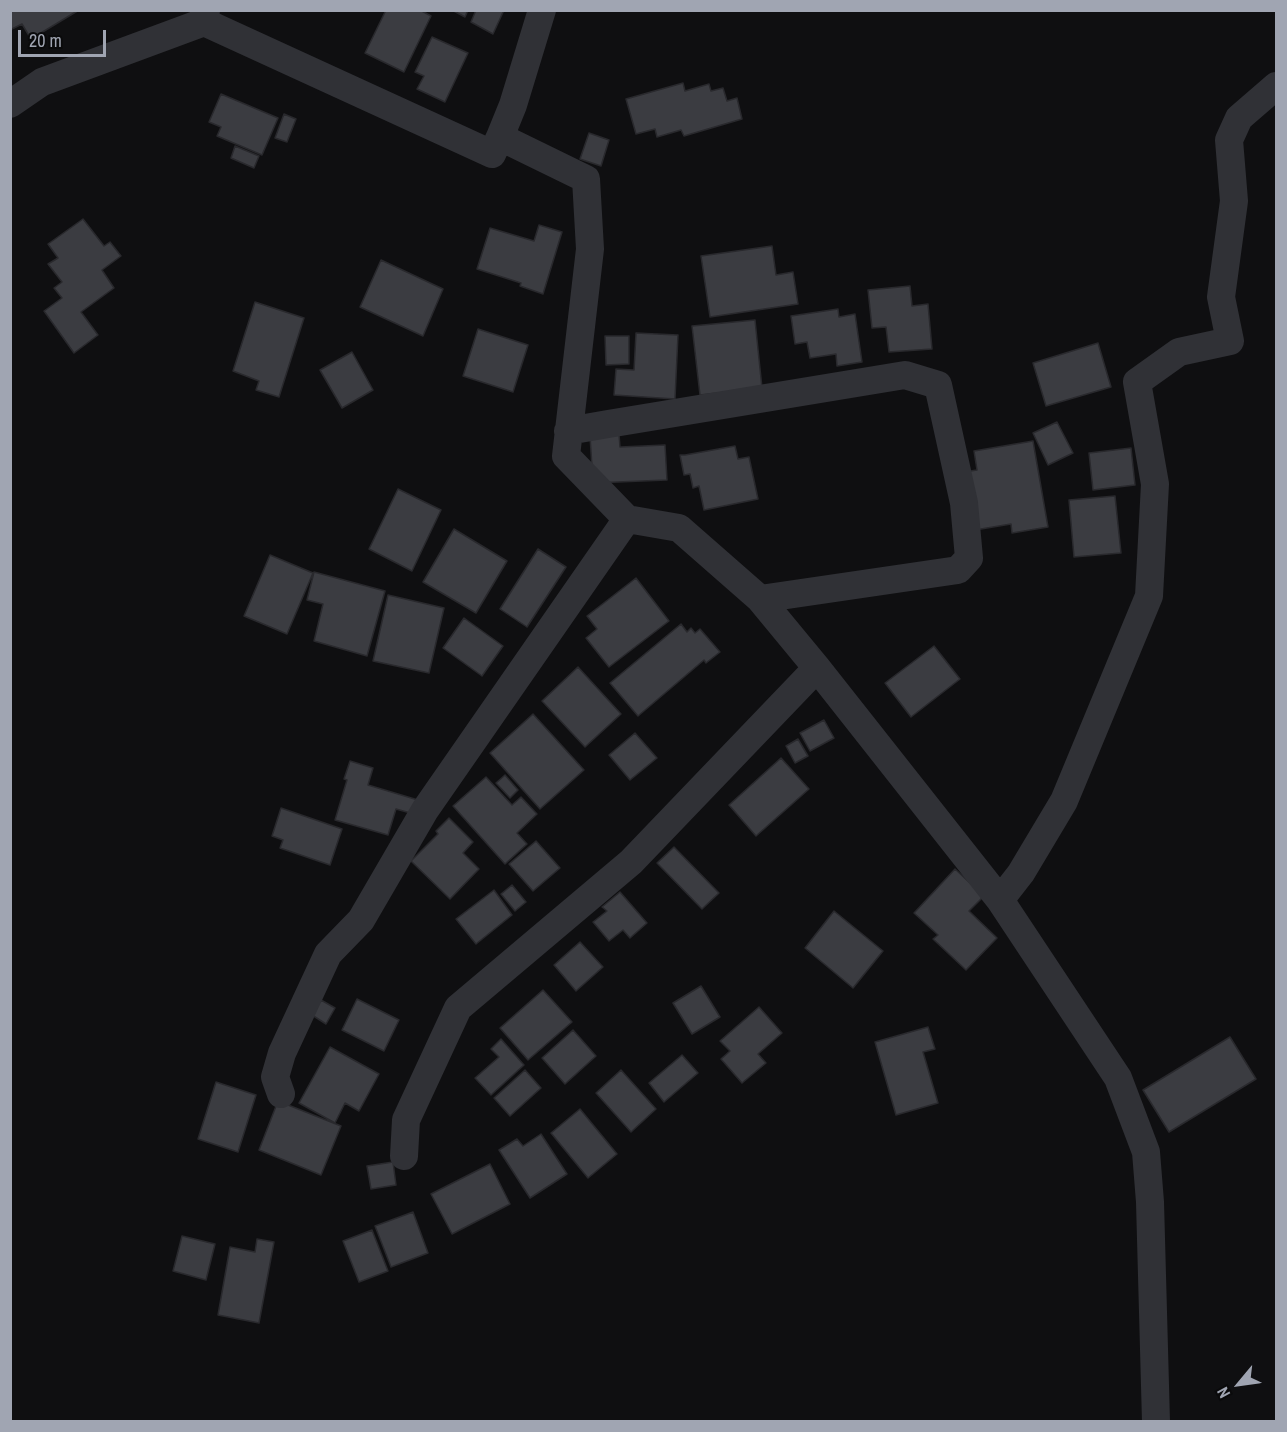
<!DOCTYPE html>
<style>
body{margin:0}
#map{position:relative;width:1287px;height:1432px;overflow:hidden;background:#0f0f11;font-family:"Archivo Narrow",sans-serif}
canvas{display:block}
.frame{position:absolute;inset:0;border:12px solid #a0a5b2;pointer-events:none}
.north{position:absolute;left:1209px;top:1354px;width:60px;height:60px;-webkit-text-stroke:4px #0a0a0b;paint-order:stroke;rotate:241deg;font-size:16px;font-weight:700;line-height:24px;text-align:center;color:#a0a5b2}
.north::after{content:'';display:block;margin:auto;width:21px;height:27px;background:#a0a5b2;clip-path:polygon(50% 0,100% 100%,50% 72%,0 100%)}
.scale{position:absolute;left:18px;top:30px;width:88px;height:27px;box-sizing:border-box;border:3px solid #a0a5b2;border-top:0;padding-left:8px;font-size:18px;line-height:21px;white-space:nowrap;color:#a0a5b2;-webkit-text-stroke:4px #0a0a0b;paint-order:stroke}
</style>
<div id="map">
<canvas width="1287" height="1432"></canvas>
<div class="frame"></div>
<div class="north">N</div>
<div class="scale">20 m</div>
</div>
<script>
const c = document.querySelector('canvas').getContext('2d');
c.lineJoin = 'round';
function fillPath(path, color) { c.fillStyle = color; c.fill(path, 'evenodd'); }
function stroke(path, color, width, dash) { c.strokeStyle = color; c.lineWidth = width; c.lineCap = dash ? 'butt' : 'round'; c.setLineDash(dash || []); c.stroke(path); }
const building = new Path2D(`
 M10,10h69l-48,29 -9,-15 -12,6z
 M386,10h34l11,6 -27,56 -39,-19z
 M452,10h16l-3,7z
 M476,10h28l-11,24 -22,-12z
 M432,37l36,16 -23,49 -28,-13 7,-13 -9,-4z
 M683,83l2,8 24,-7 2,7 12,-3 4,13 10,-3 5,21 -58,17 -3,-6 -24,7 -2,-8 -19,5 -10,-35z
 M221,94l57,24 -16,37 -45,-19 4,-9 -12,-5z
 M284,114l12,5 -9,23 -12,-4z
 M589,133l20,7 -8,26 -21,-7z
 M235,146l24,10 -5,12 -23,-10z
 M83,219l21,27 6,-4 11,14 -19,14 12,18 -33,24 17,23 -24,18 -30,-42 18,-13 -8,-10 8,-6 -14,-18 10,-6 -10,-14z
 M539,225l23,7 -19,62 -23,-8 1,-3 -44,-14 13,-41 44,13z
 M772,246l4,29 17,-3 5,32 -88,13 -9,-61z
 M381,260l62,29 -20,47 -63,-29z
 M910,286l2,20 16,-2 4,45 -43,3 -3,-25 -14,1 -4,-38z
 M255,302l49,16 -25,79 -23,-7 3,-9 -26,-10z
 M838,309l1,8 16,-3 7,48 -25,4 -1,-12 -26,4 -3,-16 -12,2 -4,-28z
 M755,320l7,68 -62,7 -8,-69z
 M478,329l50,16 -15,47 -50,-16z
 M636,333l42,2 -3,64 -61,-4 2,-26 18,1z
 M605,336h24v28l-23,1z
 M1098,343l13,44 -65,19 -13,-43z
 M352,352l21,38 -31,18 -22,-38z
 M1057,422l16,31 -25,12 -15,-32z
 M619,434l1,13 45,-2 2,35 -74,3 -3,-47z
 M1033,441l15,86 -36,6 -1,-9 -36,6 -11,-58 13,-2 -3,-19z
 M735,446l3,13 11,-2 9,42 -54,11 -5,-24 -6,2 -3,-14 -6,1 -4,-20h5z
 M1131,448l4,37 -42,5 -4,-37z
 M398,489l43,21 -29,61 -43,-22z
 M1115,496l6,57 -47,4 -5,-57z
 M454,529l53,32 -31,52 -53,-31z
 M538,549l28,18 -39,60 -27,-18z
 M270,555l43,18 -26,61 -43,-18z
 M314,572l71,19 -18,65 -53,-15 9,-37 -16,-4z
 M636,578l33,43 -60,46 -23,-29 11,-9 -10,-13z
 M388,595l56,13 -15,65 -56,-12z
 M464,618l39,28 -21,30 -39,-28z
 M681,624l6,8 4,-4 4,5 5,-4 20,23 -14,11 -2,-3 -66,56 -28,-33z
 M934,646l26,33 -49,38 -26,-34z
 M578,667l43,47 -36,33 -43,-46z
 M533,714l51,56 -44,39 -50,-56z
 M824,720l10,18 -24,13 -10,-18z
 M635,733l22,25 -27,22 -21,-25z
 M798,739l10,17 -13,7 -9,-17z
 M781,758l28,31 -53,47 -27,-31z
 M350,761l23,7 -5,17 50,15 -4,14 -18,-5 -8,26 -53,-15 12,-40 -3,-1z
 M505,775l13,15 -8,8 -14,-15z
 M486,777l26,28 9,-8 16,17 -20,19 10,11 -22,20 -52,-58z
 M281,808l61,21 -12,36 -50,-17 3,-8 -11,-4z
 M449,818l24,24 -10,11 16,16 -29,30 -39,-38 27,-27 -2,-3z
 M536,841l24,27 -27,23 -24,-27z
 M674,847l45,46 -17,16 -45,-46z
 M955,869l29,27 -15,15 28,27 -31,32 -33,-31 5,-4 -24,-22z
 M512,885l14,17 -11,9 -14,-17z
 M494,890l18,25 -36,29 -20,-25z
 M620,892l27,31 -17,15 -7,-8 -14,11 -16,-19 14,-11 -5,-4z
 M834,911l49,40 -30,37 -48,-40z
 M580,942l23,25 -27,24 -22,-26z
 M701,986l19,31 -28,17 -19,-31z
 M543,990l29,32 -44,38 -28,-32z
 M357,999l42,21 -15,31 -42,-21z
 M321,1000l14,8 -9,16 -14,-9z
 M759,1007l23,26 -24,21 8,9 -24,20 -21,-24 9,-8 -10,-10z
 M928,1027l7,22 -12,3 15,51 -42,12 -21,-73z
 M573,1030l23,26 -31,28 -23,-26z
 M1230,1037l26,42 -87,53 -26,-42z
 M501,1039l23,26 -33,30 -16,-17 24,-21 -8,-8z
 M330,1047l49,27 -20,37 -14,-8 -10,20 -36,-20z
 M682,1055l16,18 -34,29 -15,-19z
 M525,1070l16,18 -31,28 -16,-18z
 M621,1070l35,39 -25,23 -35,-39z
 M216,1082l40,13 -18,57 -40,-13z
 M278,1101l63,25 -20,49 -62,-25z
 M580,1109l37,45 -29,24 -37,-45z
 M541,1134l26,40 -37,24 -31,-48 18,-11 6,7z
 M393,1162l3,23 -25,4 -4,-23z
 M490,1164l20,40 -58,30 -21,-40z
 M413,1212l15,41 -37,14 -16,-41z
 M372,1230l16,41 -29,11 -16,-41z
 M182,1236l33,8 -9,36 -33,-9z
 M257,1239l17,3 -15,81 -41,-8 12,-68 25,5z`);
fillPath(building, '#3b3c41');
stroke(building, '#29292d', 1.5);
stroke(new Path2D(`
 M206,10l-2,12 288,132 8,-17 86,42 4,70 -24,207 61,63 52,9 81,71 57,69 183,232 118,178 28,74 4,50 6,220
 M10,104l32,-22 162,-60
 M500,137l13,-32 29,-95
 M568,431l40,-7 297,-49 33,10 26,118 5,55 -11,12 -198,29
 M1000,900l21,-27 43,-72 85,-205 6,-112 -18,-102 42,-30 51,-11 -9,-44 13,-96 -5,-61 10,-22 37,-32
 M281,1094l-6,-17 7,-24 46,-99 33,-34 64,-110 202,-291
 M404,1156l2,-36 52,-112 173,-146 186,-194`), '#303136', 28);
</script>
